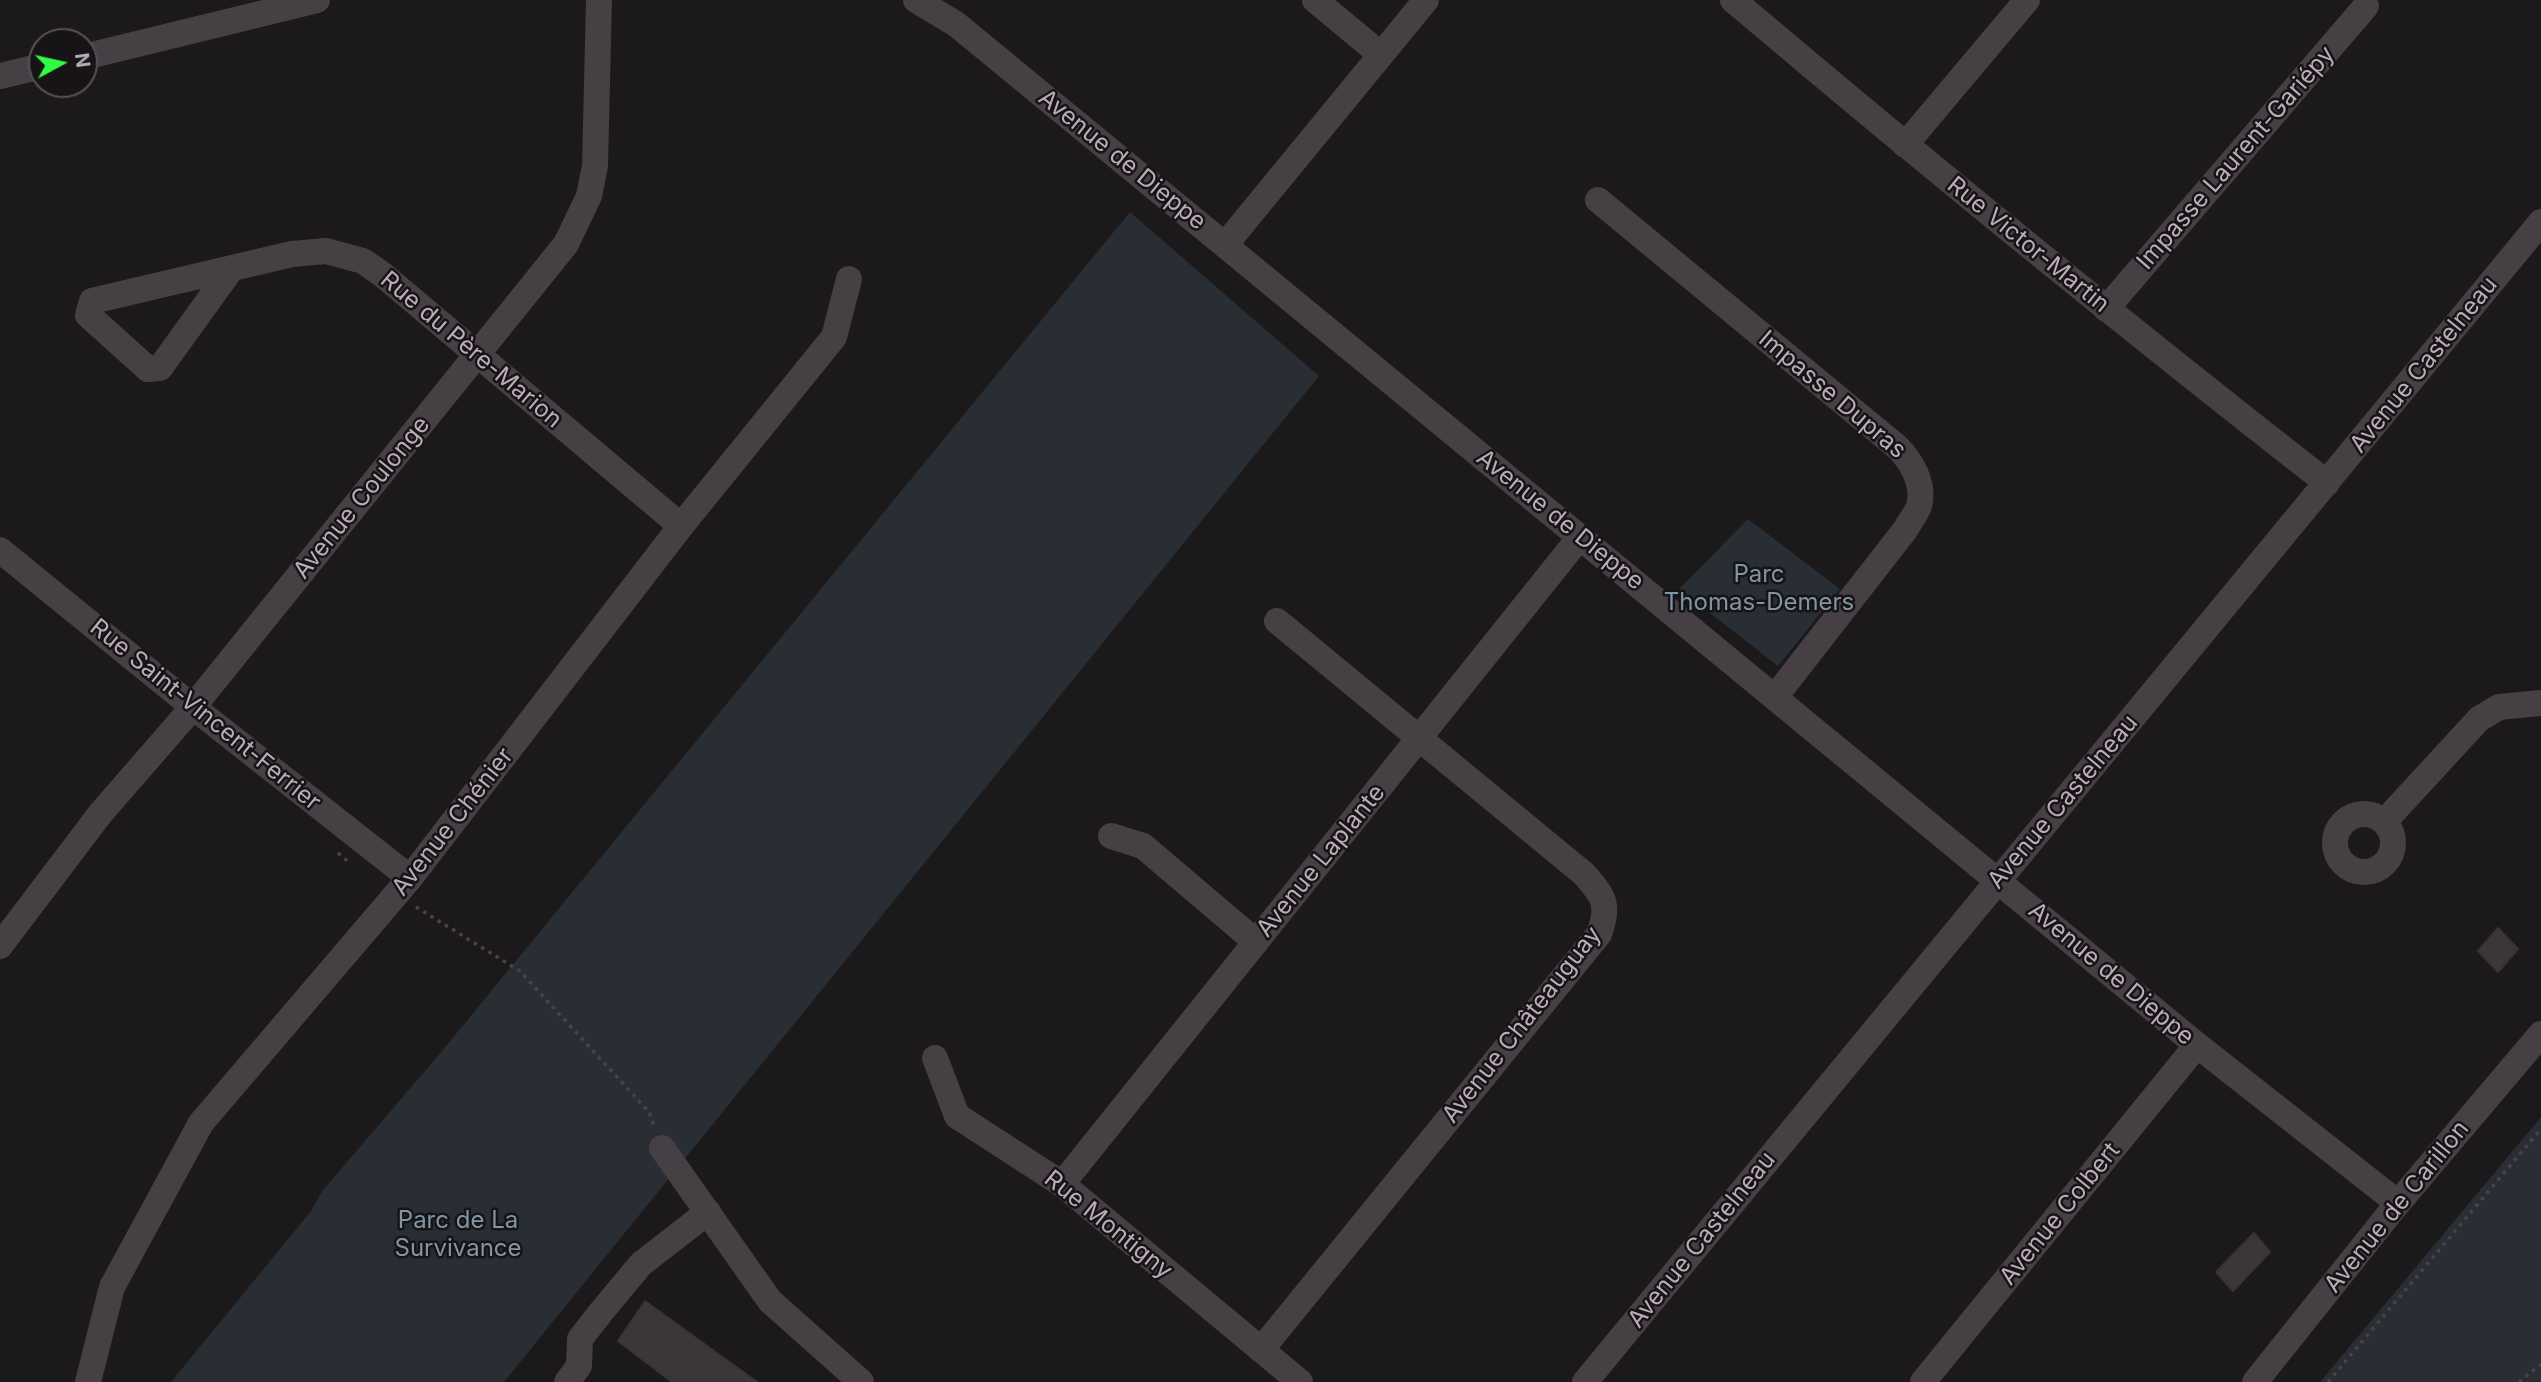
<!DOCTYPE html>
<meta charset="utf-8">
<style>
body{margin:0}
#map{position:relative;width:2541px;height:1382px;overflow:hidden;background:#1c191a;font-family:Inter,sans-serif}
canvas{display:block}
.north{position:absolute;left:28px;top:28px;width:70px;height:70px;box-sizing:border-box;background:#171415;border:2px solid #595057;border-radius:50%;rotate:82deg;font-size:19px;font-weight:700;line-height:28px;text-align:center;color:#bcabba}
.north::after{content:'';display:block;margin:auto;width:24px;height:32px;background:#30fc43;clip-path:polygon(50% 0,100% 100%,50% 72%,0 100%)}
</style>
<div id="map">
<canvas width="2541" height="1382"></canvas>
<div class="north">N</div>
</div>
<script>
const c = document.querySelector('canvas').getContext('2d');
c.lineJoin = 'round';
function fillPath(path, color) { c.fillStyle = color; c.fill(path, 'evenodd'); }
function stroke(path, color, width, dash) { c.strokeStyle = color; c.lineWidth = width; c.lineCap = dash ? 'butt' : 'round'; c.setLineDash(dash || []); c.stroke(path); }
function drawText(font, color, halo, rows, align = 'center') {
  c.font = font + ' Inter,sans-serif'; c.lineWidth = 5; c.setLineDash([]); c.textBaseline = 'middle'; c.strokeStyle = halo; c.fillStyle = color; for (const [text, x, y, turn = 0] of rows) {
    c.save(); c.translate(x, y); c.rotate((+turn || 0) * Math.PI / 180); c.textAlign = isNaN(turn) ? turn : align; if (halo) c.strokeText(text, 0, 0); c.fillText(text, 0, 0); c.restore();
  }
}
fillPath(new Path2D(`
 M1130,212l189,164 -815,1006h-333l140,-171 12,-21 119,-139z
 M1748,519l92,70 -62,77 -99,-77z
 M2541,1117v265h-221z`), '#282e34');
const building = new Path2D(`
 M2498,928l20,21 -20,23 -20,-21z
 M2254,1233l16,19 -37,39 -17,-19z
 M645,1301l112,81h-85l-54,-41z`);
fillPath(building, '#3b3639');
stroke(building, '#383336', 2);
stroke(new Path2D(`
 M338,853l13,11
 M416,907l104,64 129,141 5,14
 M2328,1382l213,-253
 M2519,1382l22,-18`), '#4a4249', 3.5, [3.5, 5]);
stroke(new Path2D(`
 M916,0l40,24 1241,1021 201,158
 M1315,0l65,54
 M1733,0c195,165 393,326 594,483
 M84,57l233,-57
 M0,76l42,-10
 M1905,145l122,-145
 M1598,200l298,246c15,14 29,38 23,60 -3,8 -10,17 -14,24l-130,167
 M1225,245l201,-245
 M232,268l-72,100 -12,1 -60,-54 4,-14 200,-47 34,-3 37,10 20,14 298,251
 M2106,309l260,-303
 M0,550l193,157 217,171
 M2335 843a29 29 0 1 1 58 0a29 29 0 1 1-58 0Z
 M2385,821l94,-102 20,-12 42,-4
 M1111,836l32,10 113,96
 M0,946l100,-132 93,-107 373,-463 23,-48 6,-30 4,-166
 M935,1058l22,58 105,68 238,198
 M662,1148l108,153 91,81
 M1062,1184l518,-647
 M1261,1350l338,-416c11,-30 5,-37 -15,-60l-307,-253
 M88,1382l24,-95 89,-164 209,-245 271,-352 153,-189 15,-58
 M567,1382l12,-16 1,-27 21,-27 40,-48 67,-52
 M1585,1382l956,-1160
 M1923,1382l274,-337
 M2255,1382l143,-179 143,-169`), '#463f44', 26);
drawText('24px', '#bcabba', '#171415', [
 ["Impasse Laurent-Gariépy",2236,158,-49],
 ["Avenue de Dieppe",1122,160,39],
 ["Rue Victor-Martin",2028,245,39],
 ["Rue du Père-Marion",471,350,40],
 ["Avenue Castelneau",2424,365,-51],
 ["Impasse Dupras",1832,395,40],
 ["Avenue Coulonge",362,498,-51],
 ["Avenue de Dieppe",1560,520,39],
 ["Rue Saint-Vincent-Ferrier",205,715,39],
 ["Avenue Castelneau",2063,802,-50],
 ["Avenue Chénier",453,822,-52],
 ["Avenue Laplante",1321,861,-51],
 ["Avenue de Dieppe",2111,974,40],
 ["Avenue Châteauguay",1522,1025,-52],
 ["Avenue de Carillon",2397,1207,-51],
 ["Avenue Colbert",2060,1214,-51],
 ["Rue Montigny",1108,1225,39],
 ["Avenue Castelneau",1702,1240,-51]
]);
drawText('24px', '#8195a8', '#171415', [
 ["Parc",1759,575],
 ["Thomas-Demers",1759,603],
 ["Parc de La",458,1221],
 ["Survivance",458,1249]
]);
</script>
